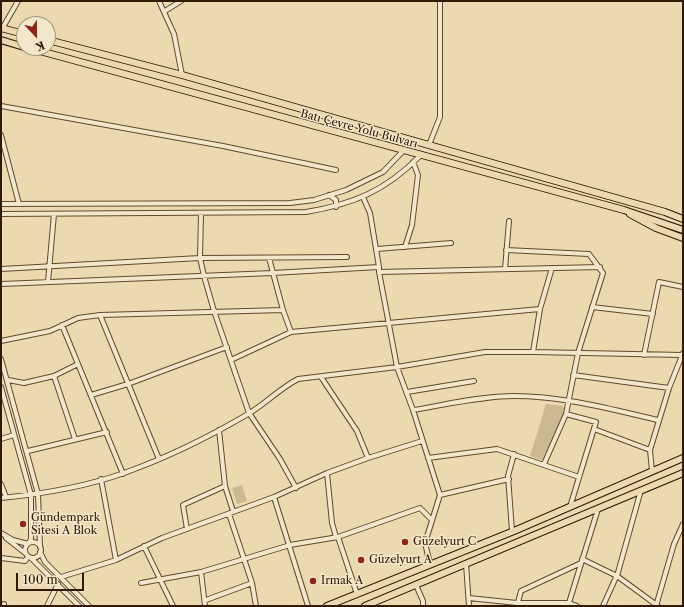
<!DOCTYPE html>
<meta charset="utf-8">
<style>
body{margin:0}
#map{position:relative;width:684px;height:607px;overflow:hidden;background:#ebdaaf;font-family:"Libre Caslon Text",serif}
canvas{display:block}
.frame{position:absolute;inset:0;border:2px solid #311904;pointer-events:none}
.north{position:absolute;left:16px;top:16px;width:40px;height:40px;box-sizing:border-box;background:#f2e7cb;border:1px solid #a5957b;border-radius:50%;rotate:158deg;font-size:11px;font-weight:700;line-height:16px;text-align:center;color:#311904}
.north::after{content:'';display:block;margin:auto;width:14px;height:18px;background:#8f2418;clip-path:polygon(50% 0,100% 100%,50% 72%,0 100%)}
.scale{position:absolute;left:16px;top:573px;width:68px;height:18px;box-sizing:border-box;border:2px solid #311904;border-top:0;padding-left:5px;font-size:12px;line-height:14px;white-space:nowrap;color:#311904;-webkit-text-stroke:3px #f2e7cb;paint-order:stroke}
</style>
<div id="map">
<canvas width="684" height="607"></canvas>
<div class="frame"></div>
<div class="north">K</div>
<div class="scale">100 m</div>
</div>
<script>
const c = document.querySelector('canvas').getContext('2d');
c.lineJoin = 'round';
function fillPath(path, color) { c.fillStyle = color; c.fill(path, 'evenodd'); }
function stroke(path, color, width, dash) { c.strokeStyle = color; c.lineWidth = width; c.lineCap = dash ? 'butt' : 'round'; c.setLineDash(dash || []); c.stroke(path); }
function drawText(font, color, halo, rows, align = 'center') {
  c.font = font + ' "Libre Caslon Text",serif'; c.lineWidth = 3; c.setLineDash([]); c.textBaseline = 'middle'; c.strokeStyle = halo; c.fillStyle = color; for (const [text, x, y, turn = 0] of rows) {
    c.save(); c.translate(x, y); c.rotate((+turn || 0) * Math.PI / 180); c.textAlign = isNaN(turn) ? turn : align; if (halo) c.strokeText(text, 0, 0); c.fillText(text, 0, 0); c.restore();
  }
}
fillPath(new Path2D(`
 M546,404l17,2 2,6 -23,48 -12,-4z
 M242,485l5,16 -10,3 -5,-16z`), '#cbb992');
const minor = new Path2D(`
 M159,1l15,33 8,41
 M165,11l16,-10
 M2,29l16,-28
 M1,106l222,40 113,24
 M1,135l18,69
 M429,145l11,-28v-116
 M329,195l7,5v7
 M363,197l7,16 9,54
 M1,204l289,-1 24,-3 32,-10 37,-18 20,-21
 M1,214l305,-2c48,-8 79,-21 114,-56
 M201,214l-1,44 4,18 10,35 35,102 31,46 16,29
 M405,247l7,-22 6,-50 -5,-13
 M377,249l74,-6
 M506,250l83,4 14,19 -25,80 -12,61 -22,50
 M269,258l14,52 8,22
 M1,269l199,-11 147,-1
 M505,269l4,-48
 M379,272l18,95 16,43 27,85 -15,48 5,21
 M48,282l6,-68
 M1,284l272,-11 106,-6v5l221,-5
 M592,307l61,7
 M100,315l59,144
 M62,325l61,149
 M1,341l49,-10 28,-13 22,-3 183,-5
 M533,352l7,-43 12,-41
 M644,355l15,-73 24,5
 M1,359l37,135 2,53
 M231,360l60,-28 249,-23
 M573,375l96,13
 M54,376l21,63
 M321,377l36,54 11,27
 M8,380l16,3 30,-7 24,-12
 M1,387l30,108v44l-3,5 -15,-4 -12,-7
 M407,392l67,-11
 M91,395l37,-11 99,-37
 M413,410c31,-5 69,-14 101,-14 49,0 96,13 144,24
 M566,414l30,8 -26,85
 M594,429l56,21
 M219,430l6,56 8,25
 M1,439l13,-4
 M28,451l79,-19
 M428,458l69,-9 82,28
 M652,471l-2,-21 19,-62 14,-35
 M327,473l5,50 4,14
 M101,479l15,81
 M1,484l5,13
 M440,495l69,-16
 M274,497l34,109
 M1,498c41,-4 84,-11 123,-25 42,-15 85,-36 124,-59 17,-10 31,-25 50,-35l99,-12 88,-15h48l150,3
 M229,514l23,69 4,23
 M187,529l-4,-24 42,-19
 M512,531l-4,-55 6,-22
 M338,537l19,57
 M6,538l19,15
 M25 550a8 8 0 1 1 16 0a8 8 0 1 1-16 0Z
 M144,546l29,60
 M40,552l5,10 44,44
 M1,558l24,3 3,-4
 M31,558l48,48
 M582,559l35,17 41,30
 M466,564l3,42
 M201,572l4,34
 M617,576l24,-86
 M61,577l55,-17 46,-22 112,-41 53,-24 41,-15 54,-17
 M141,583l60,-11 89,-27 48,-8 82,-29 12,12
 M416,585l7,16v5
 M469,598l48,5h52l8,3
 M206,600l46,-17
 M4,606v-2
 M47,606l11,-22
 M517,606l4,-15 60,-28
 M568,606l30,-97
 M603,606l14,-31
 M656,606l18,-62 9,-20`);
const primary = new Path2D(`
 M630,214l26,14 27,10
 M327,606l187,-75 169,-73
 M365,606l318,-133`);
const trunk = new Path2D(`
 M1,28l23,6
 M1,40l23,7
 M48,40l134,35 483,137 18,7
 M29,48l595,162 59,20`);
stroke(minor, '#60492f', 6);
stroke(primary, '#311904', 8);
stroke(trunk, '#311904', 8);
stroke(minor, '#f2e7cb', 4);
stroke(primary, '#ebdaaf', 6);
stroke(trunk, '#ebdaaf', 6);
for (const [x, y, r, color] of [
 [23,524,4,"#8f2418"],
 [405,542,4,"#8f2418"],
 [361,560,4,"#8f2418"],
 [313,581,4,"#8f2418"]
]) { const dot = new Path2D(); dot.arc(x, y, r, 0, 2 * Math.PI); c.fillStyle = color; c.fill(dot); stroke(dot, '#f2e7cb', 1.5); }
drawText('11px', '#311904', '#f2e7cb', [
 ["Batı Çevre Yolu Bulvarı",359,129,15]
]);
drawText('11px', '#311904', '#f2e7cb', [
 ["Gündempark",31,518],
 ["Sitesi A Blok",31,531],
 ["Güzelyurt C",413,542],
 ["Güzelyurt A",369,560],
 ["Irmak A",321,581]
], 'left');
</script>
